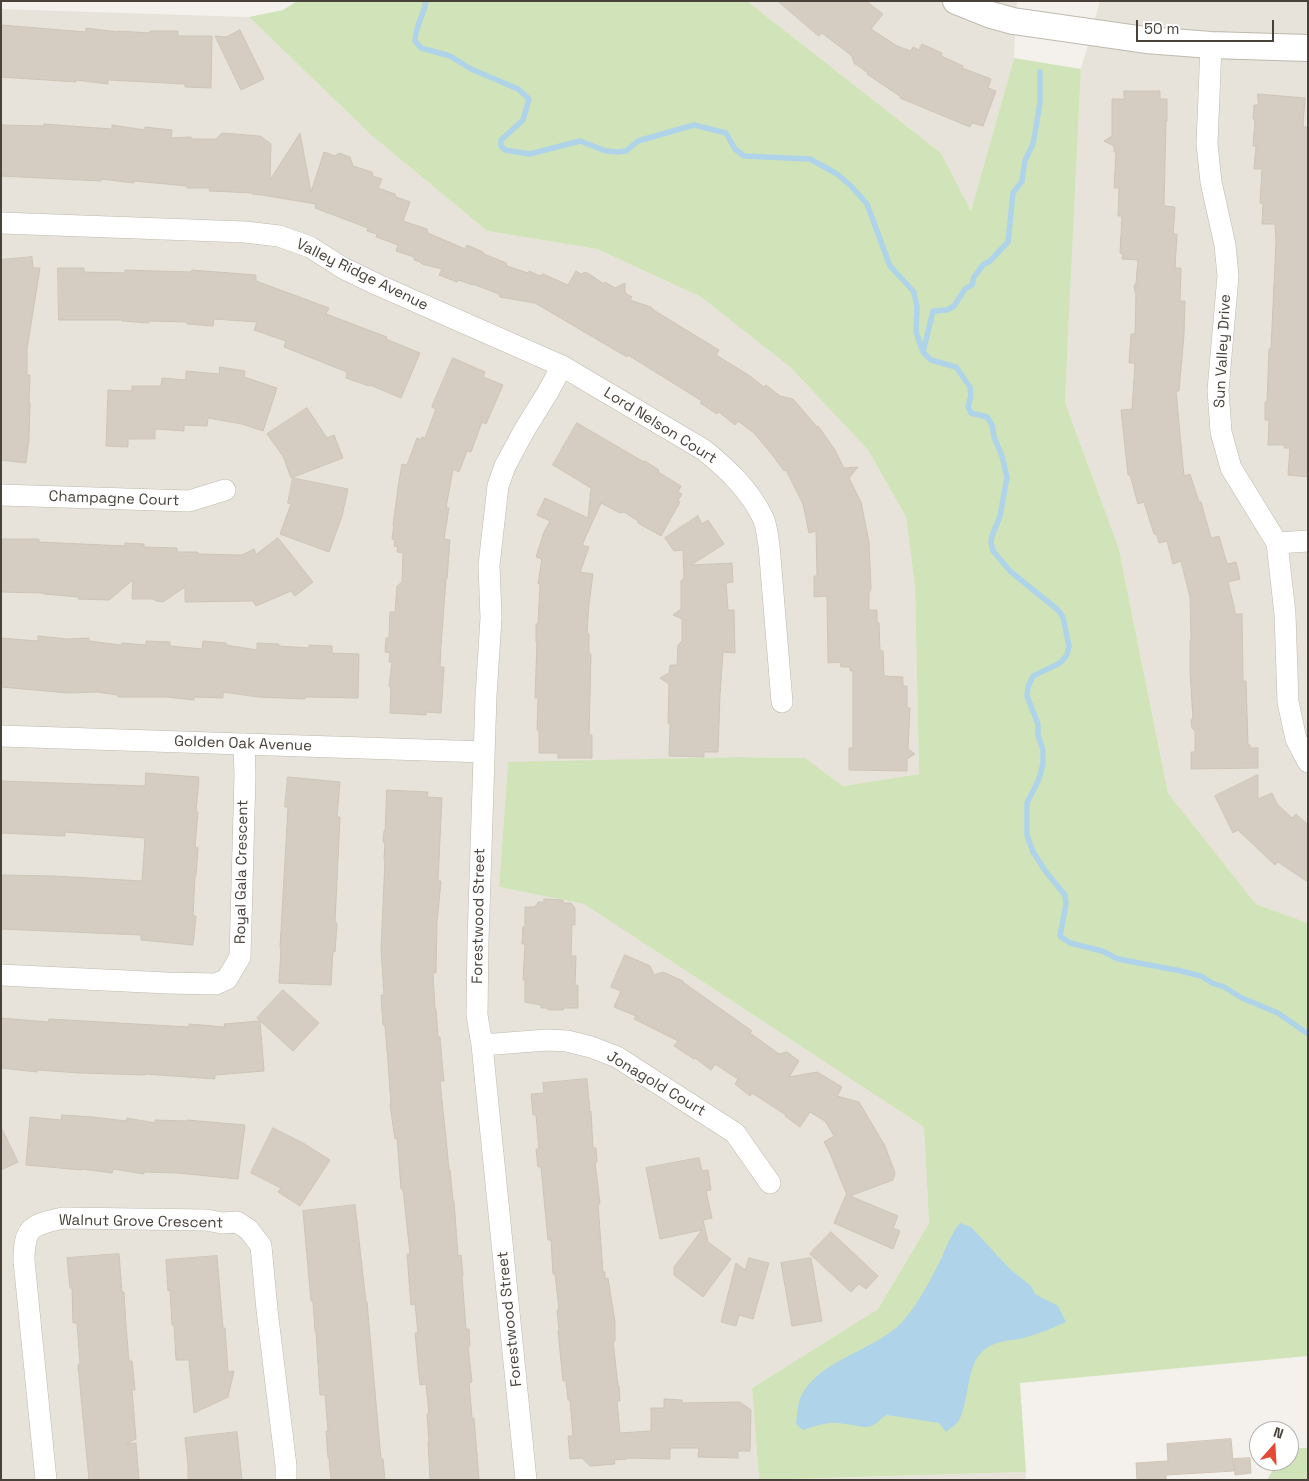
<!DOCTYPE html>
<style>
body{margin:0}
#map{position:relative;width:1309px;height:1481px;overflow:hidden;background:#f4f1ec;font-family:"Space Grotesk",sans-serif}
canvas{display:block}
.frame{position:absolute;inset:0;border:2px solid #48423a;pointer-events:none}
.north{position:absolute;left:1249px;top:1421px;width:50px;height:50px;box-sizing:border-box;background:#fff;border:1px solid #b6b3b0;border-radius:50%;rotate:19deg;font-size:14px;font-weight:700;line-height:20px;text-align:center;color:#48423a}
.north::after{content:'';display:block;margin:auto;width:18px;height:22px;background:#e34a34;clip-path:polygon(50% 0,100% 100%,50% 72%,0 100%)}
.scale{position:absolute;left:1136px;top:20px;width:138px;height:22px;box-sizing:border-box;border:2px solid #48423a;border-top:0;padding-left:6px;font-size:15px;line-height:18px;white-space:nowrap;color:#48423a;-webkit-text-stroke:4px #fff;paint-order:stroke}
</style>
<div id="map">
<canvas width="1309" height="1481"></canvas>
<div class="frame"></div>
<div class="north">N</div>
<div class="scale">50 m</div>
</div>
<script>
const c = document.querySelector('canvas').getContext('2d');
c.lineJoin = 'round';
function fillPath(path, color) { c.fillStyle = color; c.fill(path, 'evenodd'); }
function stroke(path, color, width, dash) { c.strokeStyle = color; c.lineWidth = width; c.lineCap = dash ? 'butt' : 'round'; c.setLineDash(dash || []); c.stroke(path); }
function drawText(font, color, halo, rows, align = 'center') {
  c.font = font + ' "Space Grotesk",sans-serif'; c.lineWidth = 4; c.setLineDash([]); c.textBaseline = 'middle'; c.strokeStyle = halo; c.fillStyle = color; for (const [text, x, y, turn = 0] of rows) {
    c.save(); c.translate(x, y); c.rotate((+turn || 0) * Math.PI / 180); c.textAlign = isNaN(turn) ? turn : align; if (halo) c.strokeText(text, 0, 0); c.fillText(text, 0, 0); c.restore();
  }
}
fillPath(new Path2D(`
 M747,1h270l-3,57 -43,154 -30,-59z
 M1100,1h208v922l-52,-19 -88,-111 -49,-244 -54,-147 16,-333z
 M1,9l248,8 122,118 116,96 110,18 104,48 90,71 77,82 38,67 9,71 4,186 -76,12 -39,-28 -67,-1 -229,6 -9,124 85,17 340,223 5,96 -51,86 -126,79 7,92h-758z
 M1026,1472v8h-259z`), '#e7e3da');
fillPath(new Path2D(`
 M297,1h450l194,152 30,58 43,-153 67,11 -16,333 54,147 49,244 88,111 52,19v433l-288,27 6,89 -267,8 -7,-92 126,-79 51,-86 -5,-96 -340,-223 -85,-17 9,-125 229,-5 68,1 38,28 76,-12 -4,-186 -9,-71 -38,-67 -77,-82 -90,-71 -104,-48 -110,-18 -116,-96 -122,-118 34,-7z
 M1289,1448h19v32h-41l11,-19h11z`), '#d1e4b9');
fillPath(new Path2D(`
 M960,1223l11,4 38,41 22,18 4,8 23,12 8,16c-13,6 -25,11 -39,15 -18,5 -32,2 -46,16 -15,15 -12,51 -23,69 -3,4 -9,7 -12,10l-7,-9 -52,-8c-7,3 -10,11 -20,12 -12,0 -24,-5 -37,-4 -9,1 -18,4 -27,7l-7,-6c1,-7 1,-15 3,-22 13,-41 75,-50 103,-80 17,-19 29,-43 40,-65 5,-13 9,-22 18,-34z`), '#afd3e9');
stroke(new Path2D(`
 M426,1c-2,14 -11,26 -11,40l6,7 29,8 21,13 47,20 11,10 -6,21 -22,20v6l4,4 25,4 50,-13 26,10 12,1 8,-1 12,-10 56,-16 32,8 9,16 9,7 66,3 27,15 14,12 16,18 23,62 24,26 3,15 -1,25 7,20 8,8 25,7 14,20 1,9 -3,11 3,6 16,4 5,8 2,12 8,19 5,21 -7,39 -8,20 -1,6 2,9 18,21 47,38 5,7 6,29 -2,9 -7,8 -27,13 -5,11 -1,9 11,28v11l5,15v14l-4,15 -12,24v32l6,17 13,20 19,23 1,9 -6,32 10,7 32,8 16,8 63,12 20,5 11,7 12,4 18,11 36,15 30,21
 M923,352l10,-41 14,-1 7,-4 11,-17 7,-4 2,-8 9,-12 7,-4 18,-19 5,-49 9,-12 3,-21 8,-16 7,-41v-31`), '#afd3e9', 5.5);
const building = new Path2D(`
 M778,1h88l17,13 -12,15 26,17 14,5 2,-4 6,3 3,-6 20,9 -1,3 22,10 -1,2 29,11 -3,9 8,3 -13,35 -11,-3 -2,4 -70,-29 1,-1 -34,-23 1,-1 -14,-10 -2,-7 -30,-23 -3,3z
 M1,25l85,7v-4l32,4v-1l32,2v-2h28v5h34l-1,52 -26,-1v-3l-77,-4v4l-32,-4v2l-75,-5z
 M240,30l24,49 -23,11 -26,-54 11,1z
 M1124,91h36v8h7v22h-1l-2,85 11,1 -2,27h4l-2,34h6l-1,33h5l-1,33 -5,57h-3l8,85 6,-2 9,28h2l10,36 8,-2 8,28 9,-2 4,17 -12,3 6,24 1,8h7l1,67h3l2,64h2v3h8v20l-67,1v-17h4v-21l-3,-3 -1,-8 2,-1 -3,-48v-31h1l-1,-43 -9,-36 -8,3 -6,-23 -8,2 -2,-8 -3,-1 -10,-32 -6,2 -8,-29h-2l-7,-65 11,-1 3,-46h-6l2,-29h4l1,-41 -1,-1 -1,-6 2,-3 2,-23 -16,-1 1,-5 -3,-1 2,-37h-4l1,-28h-5l2,-36h-2v-6l-10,-5 8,-5v-37h12z
 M1258,94l47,4 -2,29h5v350l-20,-2 2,-27h-6l1,-3h-17l1,-25h-4v-18h2l2,-53h2l5,-108 -1,-17h-13l1,-20 -3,-1 2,-34h-8l2,-23h-3l2,-27h-2l1,-14h4z
 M44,124l68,5v-4l33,5v-3l27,3 -1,8 19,-1 3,2h23l6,-6 38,3 11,8 -1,36 30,-47 11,59 13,-40 11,4 4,-3 11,4 3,9 19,6 1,4 9,3 -4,9 17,6 1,3 14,5 -7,19 24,8 1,4 37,16 2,-4 16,7 1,2 22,9 1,3 21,7 1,-2 11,5 3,-2 25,11 8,-14 5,3 5,-2 18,12 1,-2 10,6 10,-5v10l7,4 -2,3 21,7 4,4 64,39 -3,5 31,19 17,13 2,-2 14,11 13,3 24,28 1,-1 17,24 9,18 14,-1 -9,11 12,24 8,40 2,47 -2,4v17h8v12l2,1 1,27 3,1 1,25 19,1v9h4v22h3l-2,41 7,5 -8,5v12l-58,-1v-22h4v-77h-3v-4h-9l-1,-5 -12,1 -1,-67 -13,1v-21h3l-1,-45 -7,2 -6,-29 -17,-34 -2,1 -10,-14 -20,-24 -16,-12 -3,4 -16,-13 -2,2 -17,-11 2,-2 -74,-46 -1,2 -92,-54 -35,-6 -1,-3 -26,-10v1l-15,-5 -1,2 -18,-7 3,-6 -20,-5 -2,-2 -6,-2v-3l-18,-6 2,-6 -22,-8 1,-3 -10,-3 1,-3 -53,-20 1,-4 -54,-9 -10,-1 1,-1 -44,-2 1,-3h-23v-2l-53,-5v2l-33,-4v2l-100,-5v-51l43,1z
 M32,257l1,11h7l-13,81v26h3l-1,28h1l-1,36 -3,24 -25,-3v-200z
 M58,268h26v4l41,1v-3l66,2 1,-2 64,5v6l73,27 -3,6 61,23 -1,2 34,14 -19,45 -31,-13 -1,1 -23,-8 1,-6 -63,-25 2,-6 -32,-11 3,-8 -43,-3 -1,7 -26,-2v-2l-38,-1v2l-27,-2v-1h-63z
 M453,358l32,14 -2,5 20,8 -17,39 -4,-2 -11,30 -4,-1 -8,21 -6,-3 -7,39h3l-5,31 6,1 -3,39h-1l-5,67 -1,21h4l-3,46 -15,-1v3l-36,-2 1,-25 -2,-2 3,-24h-3l1,-9 -5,-1 1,-14h3l1,-26h5l2,-26 5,-4 1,-29 -6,-1 1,-5 -4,-1 1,-6 -3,-1 2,-14h-1l6,-44 3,-17 5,1 10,-27 4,2 1,-3 3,1 11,-29 -4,-2z
 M220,367l25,4 -1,6 33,11 -14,43 -21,-7 -34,-6 -1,8 -23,-1v6l-29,-2v10h-27v8l-22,-1 2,-56 24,1v-5h29l1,-8 24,2v-9l33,3z
 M307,408l20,30 7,-3 9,23 -52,20 -8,-22 -16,-22z
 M577,423l67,39 1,-1 14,9 -1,2 23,14 -3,6 4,2 -4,6 2,2 -19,34 -23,-13v-2l-14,-9 -4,1 -19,-10 -19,42 7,2 -9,25 13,2 -4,30 -2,29 2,1v20h2l-2,81h3v23h-34v-5h-19v-23h-2l1,-32h-3l2,-56h-1v-18h2l2,-40 -2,-1 4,-24 -6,-2 8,-25 6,-11 -13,-6 8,-17 43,20 3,-30 -38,-23z
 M293,478l55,11 -6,27 -13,36 -49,-18 11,-30 -3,-1z
 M698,516l4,8 6,-4 16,24 -33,21 41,-2 1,19 -7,1 2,27h6l1,43 -12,-1 -3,43 -2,57h-14v5l-35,-1 1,-31 -2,-2 1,-39 -9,-6 9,-5 1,-8h7l1,-20 4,-4v-22l-9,-4 8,-6v-28l3,-3 -1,-28 -9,1 -9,-13z
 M278,538l35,44 -18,14 -4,-5 -35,15 -3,-5 -68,1v-15l-22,15 -7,-1 -3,-2h-21l1,-19 -24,20 -31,-1 1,-2 -35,-3v-1l-43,-1v-53h38v3l86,4v-3l19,1v3l33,1v4h21v2l44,1 12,-6 2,5z
 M38,636l30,3 21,-1v3l32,4 1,-2 24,2v-4l24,1v4l32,3 1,-8 23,2v2l31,5v-7l22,1v2l30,2v-3l23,1v7l27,1 -1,44 -53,-1v2l-47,-2 -35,-5v6l-29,-1v3l-27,-3h-49v-2l-21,-3 -29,1 -67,-6v-49l37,3z
 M146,773l53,4 -3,35h2l-3,35 3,1 -2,28h-1l-2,40h3l-3,29 -52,-5v-5l-140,-6v-54l53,1 88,5 3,-43 -80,-6v4l-64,-3v-52l144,5z
 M1258,775v24l14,-6 5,11 15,14 4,-4 12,11v57l-30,-20 -3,3 -37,-35 -5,3 -18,-37z
 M288,777l52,5 -3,35h3l-5,105 2,1 -2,29 -2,-1 -2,34 -52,-2 2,-35h-1l8,-141h-3z
 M387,790l41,2 -1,5 15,1 -4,83h3l-4,41 -1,51h-3l2,36h1l2,28h2l2,25 2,19h-4l7,68 2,21h1l3,31h1l4,55 3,-1 2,21h-1l4,53h3l1,17h-2l4,36h-3l3,36h2l5,62h-49l-2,-38h1l-2,-28h2l-3,-30 -6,1 -5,-52h3l-3,-29 -4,1 -4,-51h3l-7,-65h-2l-4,-51 -2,1 -5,-34h1l-3,-43 -3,-37h-2l-2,-30h3l-3,-46 4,-89h-1l1,-18h-2l1,-11 1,-1z
 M544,899l19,1v3h8l4,5v17h-3l-1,31h5l-1,29h3v23h-14l-1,2h-15l-1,-2h-6v-3l-16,-3v-22h-2l2,-36h-3l1,-17h2v-20h10l3,-5h6z
 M625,955l25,11 4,9 9,-3 20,9 1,2 68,48 -2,2 29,21 8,-2 12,9 -10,16 28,-5 25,15 -5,9 22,6 26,44 10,27 -2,7 -43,16 48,20 -5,12 7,3 -7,18 -59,-26 12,-28h1l-18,-44 -5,-9 10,-6 -9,-15 -15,-9 -10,15 -15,-11 1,-1 -34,-22 -2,3 -15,-12 3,-5 -23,-15 -4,6 -16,-12 -1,1 -20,-13 4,-5 -44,-22 2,-3 -22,-9 7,-16 -10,-4z
 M283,990l36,33 -26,28 -36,-33z
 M1,1018l47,4 1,-3 140,8v-3l36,3 -1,-3 36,-3 4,50 -49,4v4l-70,-5v1l-65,-2 -43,-3v2l-36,-4z
 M587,1079l3,33 1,-1 2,37h3l1,14h-2l5,42h-2l5,68h2v7l3,-1 7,44v19h-2l5,45h1l1,15h-3l3,32 31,-2v-23h13v-9l18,1v3l58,-1 11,8 -1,41h-12v7l-40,-1 1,-9h-29v11l-43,-1v1l-13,1 1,4 -25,2 -8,-8 -12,1 -2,-23h5l-3,-36h-2l-2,-19h-3l-5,-50 1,-1 -2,-20h2l-4,-36h-2l-2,-34h-3l-7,-73h-3l-2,-18h3l-3,-34h-3l-2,-21 13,-1 -1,-10z
 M62,1115l31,2 33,4 1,-3 28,5v-3l31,1 1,-1 58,5 -7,54 -60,-6 -34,-1v2l-31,-5 -1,4 -30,-4v1l-56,-5 4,-48 31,3z
 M1,1127l17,35 -17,8z
 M273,1128l30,15 27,17 -30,46 -22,-14 3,-4 -30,-15z
 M699,1158l3,13 6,-1 3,20 -5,1 6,27 -9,2 5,22 23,17 -28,38 -29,-22v-8l28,-37 -42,9 -14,-71z
 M355,1205l11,97h1l14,157h2l2,21h-54l-2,-23 -1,1 -2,-27h2l-3,-36h-5l-4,-64h-1l-2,-30h-2l-8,-90z
 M831,1232l47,44 -12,13 -7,-5 -8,8 -41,-38z
 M119,1254l3,38h2l2,34 3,35h3l3,29h-3l4,49 -10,5 10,-1 3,37h-50l-11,-115 2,-1 -3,-41h-4l-1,-35h-2l-3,-30z
 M217,1256l6,72h2l3,44 6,-1 -6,26 -34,16 -5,-53h-13l-2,-35h-2l-2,-35 -2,1 -2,-31z
 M749,1258l20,5 -16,56 -14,-4 -3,11 -15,-4 15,-59 9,7z
 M811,1258l11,63 -30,5 -11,-63z
 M237,1432l5,48h-54v-15l-3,-27z
 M1231,1439l3,32 -68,4v5h-29l-1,-17 32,-2 -1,-17z
 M1250,1458l1,15 -16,2 -1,-16z`);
fillPath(building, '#d5cdc2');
stroke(building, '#cfc5b6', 1);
const minor = new Path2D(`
 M1211,45l-4,99 4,38 14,63 3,31 -10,114 3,42 10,36 46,75 8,71 3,88 8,37 12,23
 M1,223l244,9 34,4 31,11 33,21 35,17 184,81 142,84c23,19 46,40 59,68 4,8 4,18 6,27l13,157
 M1,495l188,6 36,-11
 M1277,543l31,-2
 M1,736l483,16
 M1,975l166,8 49,1 11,-5 13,-22 5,-182 -1,-31
 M482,1045l65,-5 20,1 24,6 26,10 118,76 35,50
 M46,1480l-22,-219c0,-34 7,-36 39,-43l143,2 16,3 15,-1 12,8 12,16 6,64 19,156v14
 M526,1480l-44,-435 -5,-30 1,-74 8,-245 5,-78 -2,-53 9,-79 7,-20 20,-37 23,-37 14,-26`);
const tertiary = new Path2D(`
 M956,1l35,14 22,6 133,19 65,5 97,3`);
stroke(minor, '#bfb9af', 22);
stroke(tertiary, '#bfb9af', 28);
stroke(minor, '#fff', 21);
stroke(tertiary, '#fff', 26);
drawText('15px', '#48423a', '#fff', [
 ["Valley Ridge Avenue",362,275,26],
 ["Sun Valley Drive",1223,351,-87],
 ["Lord Nelson Court",660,426,32],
 ["Champagne Court",114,499,2],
 ["Golden Oak Avenue",243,744,2],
 ["Royal Gala Crescent",242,872,-89],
 ["Forestwood Street",479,916,-89],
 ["Jonagold Court",656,1084,31],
 ["Walnut Grove Crescent",141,1222,1],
 ["Forestwood Street",510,1319,-96]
]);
</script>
